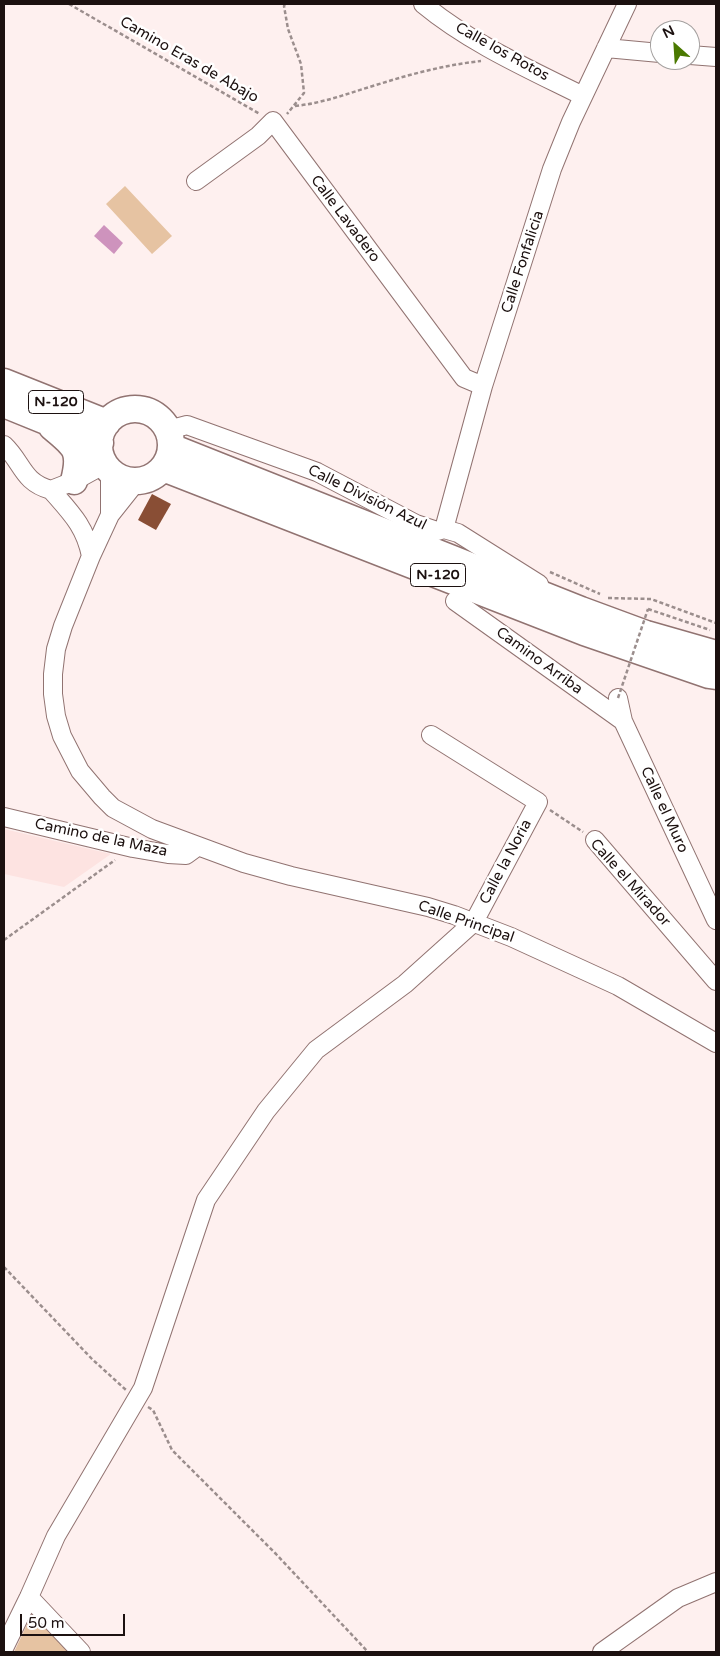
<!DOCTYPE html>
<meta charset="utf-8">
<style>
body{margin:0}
#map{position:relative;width:720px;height:1656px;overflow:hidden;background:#fef0ef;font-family:"Varela Round",sans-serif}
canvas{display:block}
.frame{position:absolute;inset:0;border:5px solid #1c1110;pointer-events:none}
.north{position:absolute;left:650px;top:20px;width:50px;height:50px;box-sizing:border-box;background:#fff;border:1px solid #a4a09f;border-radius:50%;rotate:334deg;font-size:14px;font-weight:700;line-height:20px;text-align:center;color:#1c1110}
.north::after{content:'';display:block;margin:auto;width:18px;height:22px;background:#4a7900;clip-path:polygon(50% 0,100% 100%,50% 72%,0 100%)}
.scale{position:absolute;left:20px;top:1614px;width:105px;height:22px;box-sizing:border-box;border:2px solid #1c1110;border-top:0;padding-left:6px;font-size:15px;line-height:18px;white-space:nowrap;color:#1c1110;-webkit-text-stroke:4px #fff;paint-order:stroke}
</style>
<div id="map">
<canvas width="720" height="1656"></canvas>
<div class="frame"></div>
<div class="north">N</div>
<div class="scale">50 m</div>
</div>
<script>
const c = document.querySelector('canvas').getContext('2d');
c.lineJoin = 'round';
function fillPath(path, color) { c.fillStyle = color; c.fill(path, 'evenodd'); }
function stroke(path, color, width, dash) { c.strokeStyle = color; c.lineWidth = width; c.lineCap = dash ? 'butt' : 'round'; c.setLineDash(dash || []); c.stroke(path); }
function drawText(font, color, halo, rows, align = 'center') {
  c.font = font + ' "Varela Round",sans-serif'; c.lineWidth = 5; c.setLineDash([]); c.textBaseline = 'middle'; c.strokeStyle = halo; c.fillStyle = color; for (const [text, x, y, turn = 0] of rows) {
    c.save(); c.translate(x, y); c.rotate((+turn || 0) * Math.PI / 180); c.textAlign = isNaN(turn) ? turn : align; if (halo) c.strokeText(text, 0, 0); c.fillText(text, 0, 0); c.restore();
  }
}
fillPath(new Path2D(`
 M4,829l107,25 -47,33 -60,-13z`), '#fde3e1');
fillPath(new Path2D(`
 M125,186l47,50 -20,18 -46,-50z
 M33,1612l39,40h-58z`), '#e6c3a2');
fillPath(new Path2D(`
 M104,225l19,18 -9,11 -20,-18z`), '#ce93bd');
fillPath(new Path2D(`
 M152,494l19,10 -15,26 -18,-10z`), '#894e35');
const minor = new Path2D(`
 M423,4c47,39 106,65 160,92
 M606,48l54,5
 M690,55l26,2
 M196,181l62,-45 15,-15 191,257 19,8
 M168,430l19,-5 130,47 99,52 21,7 7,-2 14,4 81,51
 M4,445c19,18 18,37 47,45l23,-9 31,-17
 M137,481l-27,34 -19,41 -28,70 -7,23 -3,25v20l3,22 6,20 18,35 22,26 11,11 39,21 92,34 47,13 137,31 26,8 57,22 107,49 98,57
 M51,490c20,23 34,36 40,66
 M110,515v-45
 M444,529l39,-143 69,-217 19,-47 56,-118
 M455,601l168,120
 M618,698l5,23 93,199
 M4,817l129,31 35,6 18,1 11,-8
 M595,840l121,141
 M29,1597l52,55
 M4,1648l25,-51 27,-61 87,-148 63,-188 60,-89 50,-61 89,-66 69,-62 64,-120 -107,-67
 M602,1652l76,-54 38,-16`);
const highway = new Path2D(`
 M4,382l103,41
 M4,404l96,39
 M99 445a36 36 0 1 1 72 0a36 36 0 1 1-72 0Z
 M52,427c23,19 30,23 22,54
 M171,447l410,163 65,24 70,20
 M163,468l421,164 125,43 7,1`);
stroke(minor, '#917371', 20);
stroke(highway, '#917371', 29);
stroke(new Path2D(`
 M69,4l191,110
 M285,4l-1,2 4,23 13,35 3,29 -17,21
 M295,106c29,-3 54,-13 81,-21 35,-11 69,-20 105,-24
 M550,572l50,22
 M608,598l43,1 65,24
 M648,609l62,21
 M550,810l33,22
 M4,940l111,-80
 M4,1267l88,92 34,31
 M148,1407l5,3 19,40 104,104 92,98`), '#9b8e8d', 2.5, [4, 2.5]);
stroke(minor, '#fff', 18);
stroke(highway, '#fff', 26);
stroke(new Path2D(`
 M618,698l30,-89`), '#9b8e8d', 2.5, [4, 2.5]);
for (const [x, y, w] of [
 [56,402,55],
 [438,575,55]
]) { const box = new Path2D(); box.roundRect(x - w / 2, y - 11.5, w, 23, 4); c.fillStyle = '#fff'; c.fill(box); stroke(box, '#1c1110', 1); }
drawText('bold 14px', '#1c1110', null, [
 ["N-120",56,402],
 ["N-120",438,575]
]);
drawText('15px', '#1c1110', '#fff', [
 ["Calle los Rotos",502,52,29],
 ["Camino Eras de Abajo",189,60,30],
 ["Calle Lavadero",345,219,53],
 ["Calle Fonfalicia",523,262,-72],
 ["Calle División Azul",367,498,26],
 ["Camino Arriba",539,661,36],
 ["Calle el Muro",664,810,65],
 ["Camino de la Maza",101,838,12],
 ["Calle la Noria",506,862,-62],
 ["Calle el Mirador",630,883,48],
 ["Calle Principal",466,922,19]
]);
</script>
